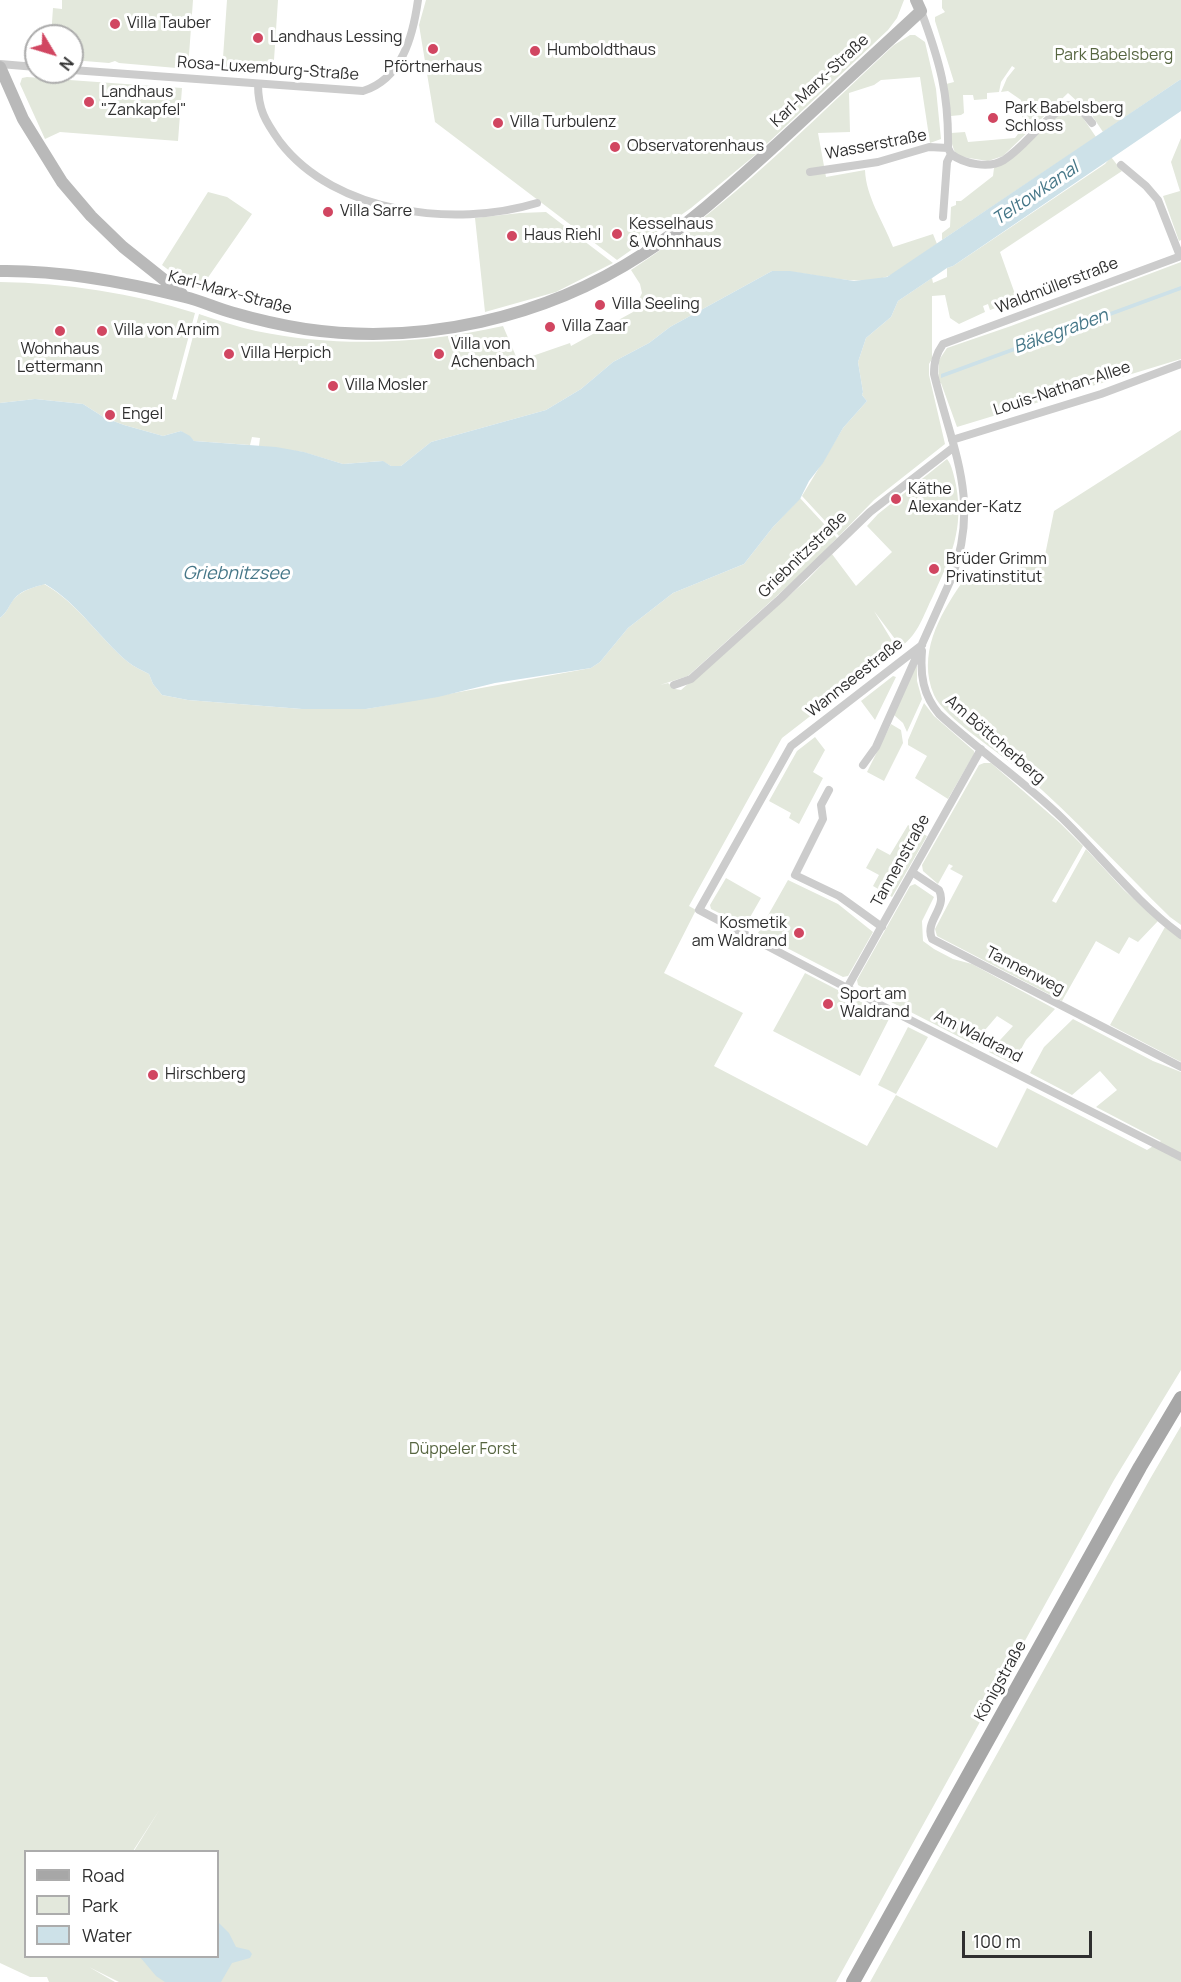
<!DOCTYPE html>
<meta charset="utf-8">
<style>
body{margin:0}
#map{position:relative;width:1181px;height:1982px;overflow:hidden;background:#fff;font-family:Manrope,sans-serif}
canvas{display:block}
.legend{position:absolute;left:24px;top:1850px;width:195px;height:108px;box-sizing:border-box;background:#fff;border:2px solid #acacac;margin:0;padding:8px 10px;list-style:none;font-size:18px;color:#2f2f2f}
.legend li{display:flex;align-items:center;gap:12px;height:30px}
.legend b{width:30px;border:2px solid #acacac}
.north{position:absolute;left:24px;top:24px;width:60px;height:60px;box-sizing:border-box;background:#fff;border:2px solid #acacac;border-radius:50%;rotate:128deg;font-size:16px;font-weight:700;line-height:24px;text-align:center;color:#2f2f2f}
.north::after{content:'';display:block;margin:auto;width:21px;height:27px;background:#d14661;clip-path:polygon(50% 0,100% 100%,50% 72%,0 100%)}
.scale{position:absolute;left:962px;top:1931px;width:130px;height:27px;box-sizing:border-box;border:3px solid #2f2f2f;border-top:0;padding-left:8px;font-size:18px;line-height:21px;white-space:nowrap;color:#2f2f2f;-webkit-text-stroke:4px #fff;paint-order:stroke}
</style>
<div id="map">
<canvas width="1181" height="1982"></canvas>
<ul class="legend">
<li><b style="height:8px;background:#a7a7a7"></b>Road</li>
<li><b style="height:16px;background:#e3e8dc"></b>Park</li>
<li><b style="height:16px;background:#cde1e8"></b>Water</li>
</ul>
<div class="north">N</div>
<div class="scale">100 m</div>
</div>
<script>
const c = document.querySelector('canvas').getContext('2d');
c.lineJoin = 'round';
function fillPath(path, color) { c.fillStyle = color; c.fill(path, 'evenodd'); }
function stroke(path, color, width, dash) { c.strokeStyle = color; c.lineWidth = width; c.lineCap = dash ? 'butt' : 'round'; c.setLineDash(dash || []); c.stroke(path); }
function drawText(font, color, halo, rows, align = 'center') {
  c.font = font + ' Manrope,sans-serif'; c.lineWidth = 6; c.setLineDash([]); c.textBaseline = 'middle'; c.strokeStyle = halo; c.fillStyle = color; for (const [text, x, y, turn = 0] of rows) {
    c.save(); c.translate(x, y); c.rotate((+turn || 0) * Math.PI / 180); c.textAlign = isNaN(turn) ? turn : align; if (halo) c.strokeText(text, 0, 0); c.fillText(text, 0, 0); c.restore();
  }
}
fillPath(new Path2D(`
 M62,0h131l-5,69 -69,-6 -4,-2 -6,2 -37,-3v-24h-21l2,-28 9,1z
 M227,0h51l-5,75 -51,-3z
 M426,0h478l-7,18 -9,12 -134,126 -63,52 -74,52 -182,-138 -16,-97z
 M942,0h239v79l-78,53 -12,-18 -23,-21 -65,63 -15,5 -32,-5 -5,-15v-8l14,-1 3,10 47,-4c10,-11 7,-23 6,-38l-13,-9 -7,1 6,-14 8,-10 -3,-2 -11,16 -2,10 -12,1v6l-13,1 -1,-5h-10l1,18 -3,2 -10,1 -5,-32 8,-2 -19,-61v-4l10,-5 -3,-4z
 M910,35h5l10,7 11,47 5,50 -11,4 -10,-66 -39,3 -7,5 -25,8 1,39 -32,1 8,44 39,-7c1,27 18,51 28,77l40,-13 4,10c-13,8 -38,29 -51,33 -34,11 -78,-7 -114,-6l-102,56 -21,16 -36,19 -32,27 -35,21 -115,32 -30,24h-10l-9,-5 -39,3 -40,-12 -44,-6 1,-8 -8,-1 -2,8 -56,-4 -13,-10 -18,5 -39,-11 -19,-7 -22,-14 -48,-5 -35,4v-121c67,1 132,11 195,31l-23,86 4,1 23,-86c19,6 38,13 57,17 81,17 167,13 247,-5l15,35 52,-18 1,3 62,-34 9,-19 -2,-9 -9,-14c97,-62 179,-147 263,-225z
 M27,77l155,11 -4,53 -118,-9 -15,7 -25,-55 2,-6z
 M1069,109l12,6 15,22 -154,103v-7l8,-6 1,-20 5,-2v-4h5l32,-25 1,-8 69,-57z
 M1181,138v102l-2,1 -16,-45 17,-5 -9,-29z
 M1111,157l11,14 -122,81 15,42 6,5 -31,11 -2,-6 -5,2 2,6 -26,12 -9,-6 -5,-23 -13,1v63l-3,5v11l16,69 -71,56 -35,36 -37,-40 41,-68 24,-27 -5,-6 1,-3 -5,-30 8,-24 25,-21 7,-16 34,-23 1,5 14,-6v-9l6,-2 152,-102z
 M208,192l19,5 25,17 -52,75 -21,-11 -17,-13z
 M546,212l67,51 -57,29 -71,20 -10,-94 45,-5z
 M1181,262v97l-224,68 -16,-44 -3,1 1,-24 8,-12 64,-22z
 M1181,430v495l-11,-8c-49,-48 -95,-99 -147,-144 -21,-19 -79,-55 -89,-78 -17,-40 5,-79 27,-111l83,-24 10,-49z
 M947,459c5,6 7,17 9,26 8,44 -5,72 -23,111 -10,20 -14,37 -32,51l-27,-36 23,38 -115,89 -93,168 7,4 -32,63 79,40 -29,53 153,80 29,-51 101,53 30,-60 120,62 14,-9 -65,-34 21,-17 -17,-19 -28,24 -42,-22 14,-26 29,-28 80,42 28,11v298l-67,110 -278,502h-717l-30,-15 26,15h-66l-2,-5h-17l-30,-14v-1345c9,-7 9,-15 16,-21 7,-7 19,-10 28,-13 34,19 55,54 84,78 6,5 14,8 21,12l4,10 9,11 26,5 114,9h64l225,-41 9,-6 28,-34 45,-35 71,-29 29,-37 27,-29 37,40 -27,28 -122,110 -28,9 8,-2 7,6 6,1 127,-111 24,-25 24,32 36,-34 -25,-26 11,-12zM160,1809l-26,42 84,1v104h-192v-104l107,-1z
 M917,664v17l5,18 -15,33 -4,-9 -9,-8z
 M893,676l3,1 -21,43 -14,-19z
 M924,703l10,13 40,35v3l-26,45 -33,-21 12,-22 -19,-11v-5z
 M891,724l10,6 2,13 -19,38 -17,-9z
 M815,737l10,13 -12,22 10,6 -24,46 -10,-6 2,-5 -22,-12 28,-50z
 M984,763h7l69,60 23,23 -31,55 4,2 30,-54 38,41 34,31 -20,21 -9,-5 -10,17 -23,-13 -34,60 -125,-65 -2,-7 28,-53 -13,-7 3,-3 -4,-2 -11,20 -15,-13 -1,-6 57,-100z
 M908,825l19,11 -35,61 -19,-11 6,-11 -13,-7 11,-20 13,7z
 M726,878l35,20 -16,28 -34,-17 -1,-4z
 M788,880l50,24 35,28 -25,44 -5,1 -85,-44z
 M915,884l19,13 -12,24 1,20 11,8 19,10 19,5 83,45 -29,31 -13,24 -24,-12 24,-26 -16,-10 -24,28 -115,-59 -1,-5 53,-94z
 M1165,927l16,12v123l-71,-37z
 M805,973l85,44 -30,59 -87,-45z
 M908,1027l20,10 -32,57 -18,-9z
 M1181,1426v556h-311l280,-503z`), '#e3e8dc');
fillPath(new Path2D(`
 M1181,79v32l-228,155 -6,2 -49,33 -7,16 -25,21 -8,24 5,30 -1,3 5,6 -24,27 -20,35 -14,18 -9,18 -27,28 -29,37 -71,29 -45,35 -28,34 -9,6 -96,15 -57,14 -72,12h-64l-114,-9 -26,-5 -9,-11 -4,-10c-7,-4 -15,-7 -21,-12 -29,-24 -50,-59 -83,-78 -10,3 -24,6 -31,15 -5,7 -7,13 -14,19v-215l35,-4 48,5 22,14 19,7 39,11 18,-5 9,5 4,5 82,6 28,5 39,12 40,-3 8,5h10l30,-24 115,-32 35,-21 32,-27 36,-19 21,-16 102,-56h18l64,10 33,-4z
 M1181,286v4l-240,88v-4z
 M218,1922l11,11 7,14 13,3 3,4 -2,4 -18,5 -11,19h-56l-9,-6 -16,-19 78,-1z`), '#cde1e8');
stroke(new Path2D(`
 M921,11c19,51 28,83 27,137l3,6 -4,8 -4,55
 M0,64l36,3
 M72,70l291,21c39,-12 50,-55 55,-91
 M258,84c0,25 7,37 22,58 55,72 175,86 257,61
 M951,154c13,10 38,15 53,6 23,-15 37,-40 64,-55l11,2 13,16
 M1121,165l25,21 12,14 22,56
 M810,172l68,-10 51,-15 19,1
 M952,440l149,-46 80,-30
 M922,645l-131,101 -92,164 148,78 334,169
 M922,651c-2,24 1,44 17,63 40,37 85,67 123,104 40,39 74,84 119,117
 M674,685l17,-6 90,-81 89,-86 84,-65
 M863,765l13,-18 76,-170c29,-77 0,-128 -18,-203 0,-12 2,-20 9,-30l238,-88
 M829,790l-8,15 2,14 -28,56 44,21 43,31
 M912,872l27,18c9,18 -15,31 -7,49l249,128
 M847,988l134,-239`), '#ccc', 8);
stroke(new Path2D(`
 M0,67l23,52 39,63 29,34 32,31 59,47
 M0,271c62,-1 125,11 185,26 17,4 33,12 49,16 24,7 47,12 71,16 116,17 240,-11 338,-75 48,-31 91,-71 133,-109 48,-44 96,-89 145,-134l-5,-11`), '#b9b9b9', 12);
stroke(new Path2D(`
 M853,1982l287,-515 41,-69`), '#a7a7a7', 14);
for (const [x, y, r, color] of [
 [115,24,6,"#d14661"],
 [258,38,6,"#d14661"],
 [433,49,6,"#d14661"],
 [535,51,6,"#d14661"],
 [89,102,6,"#d14661"],
 [993,118,6,"#d14661"],
 [498,123,6,"#d14661"],
 [615,147,6,"#d14661"],
 [328,212,6,"#d14661"],
 [617,234,6,"#d14661"],
 [512,236,6,"#d14661"],
 [600,305,6,"#d14661"],
 [550,327,6,"#d14661"],
 [60,331,6,"#d14661"],
 [102,331,6,"#d14661"],
 [229,354,6,"#d14661"],
 [439,354,6,"#d14661"],
 [333,386,6,"#d14661"],
 [110,415,6,"#d14661"],
 [896,499,6,"#d14661"],
 [934,569,6,"#d14661"],
 [799,933,6,"#d14661"],
 [828,1004,6,"#d14661"],
 [153,1075,6,"#d14661"]
]) { const dot = new Path2D(); dot.arc(x, y, r, 0, 2 * Math.PI); c.fillStyle = color; c.fill(dot); stroke(dot, '#fff', 2); }
drawText('16px', '#2f2f2f', '#fff', [
 ["Villa Tauber",127,24],
 ["Landhaus Lessing",270,38],
 ["Humboldthaus",547,51],
 ["Pförtnerhaus",433,68,"center"],
 ["Landhaus",101,93],
 ["\"Zankapfel\"",101,111],
 ["Park Babelsberg",1005,109],
 ["Schloss",1005,127],
 ["Villa Turbulenz",510,123],
 ["Observatorenhaus",627,147],
 ["Villa Sarre",340,212],
 ["Kesselhaus",629,225],
 ["& Wohnhaus",629,243],
 ["Haus Riehl",524,236],
 ["Villa Seeling",612,305],
 ["Villa Zaar",562,327],
 ["Villa von Arnim",114,331],
 ["Villa von",451,345],
 ["Achenbach",451,363],
 ["Wohnhaus",60,350,"center"],
 ["Lettermann",60,368,"center"],
 ["Villa Herpich",241,354],
 ["Villa Mosler",345,386],
 ["Engel",122,415],
 ["Käthe",908,490],
 ["Alexander-Katz",908,508],
 ["Brüder Grimm",946,560],
 ["Privatinstitut",946,578],
 ["Kosmetik",787,924,"right"],
 ["am Waldrand",787,942,"right"],
 ["Sport am",840,995],
 ["Waldrand",840,1013],
 ["Hirschberg",165,1075]
], 'left');
drawText('16px', '#576641', '#fff', [
 ["Park Babelsberg",1114,56],
 ["Düppeler Forst",463,1450]
]);
drawText('16px', '#2f2f2f', '#fff', [
 ["Rosa-Luxemburg-Straße",268,69,4],
 ["Karl-Marx-Straße",820,81,-43],
 ["Wasserstraße",876,145,-11],
 ["Waldmüllerstraße",1057,286,-21],
 ["Karl-Marx-Straße",230,293,15],
 ["Louis-Nathan-Allee",1062,389,-18],
 ["Griebnitzstraße",803,555,-44],
 ["Wannseestraße",855,678,-38],
 ["Am Böttcherberg",995,740,41],
 ["Tannenstraße",901,861,-61],
 ["Tannenweg",1025,971,27],
 ["Am Waldrand",978,1037,27],
 ["Königstraße",1001,1681,-61]
]);
drawText('italic 18px', '#467788', '#fff', [
 ["Teltowkanal",1036,194,-34],
 ["Bäkegraben",1061,332,-20],
 ["Griebnitzsee",236,574]
]);
</script>
